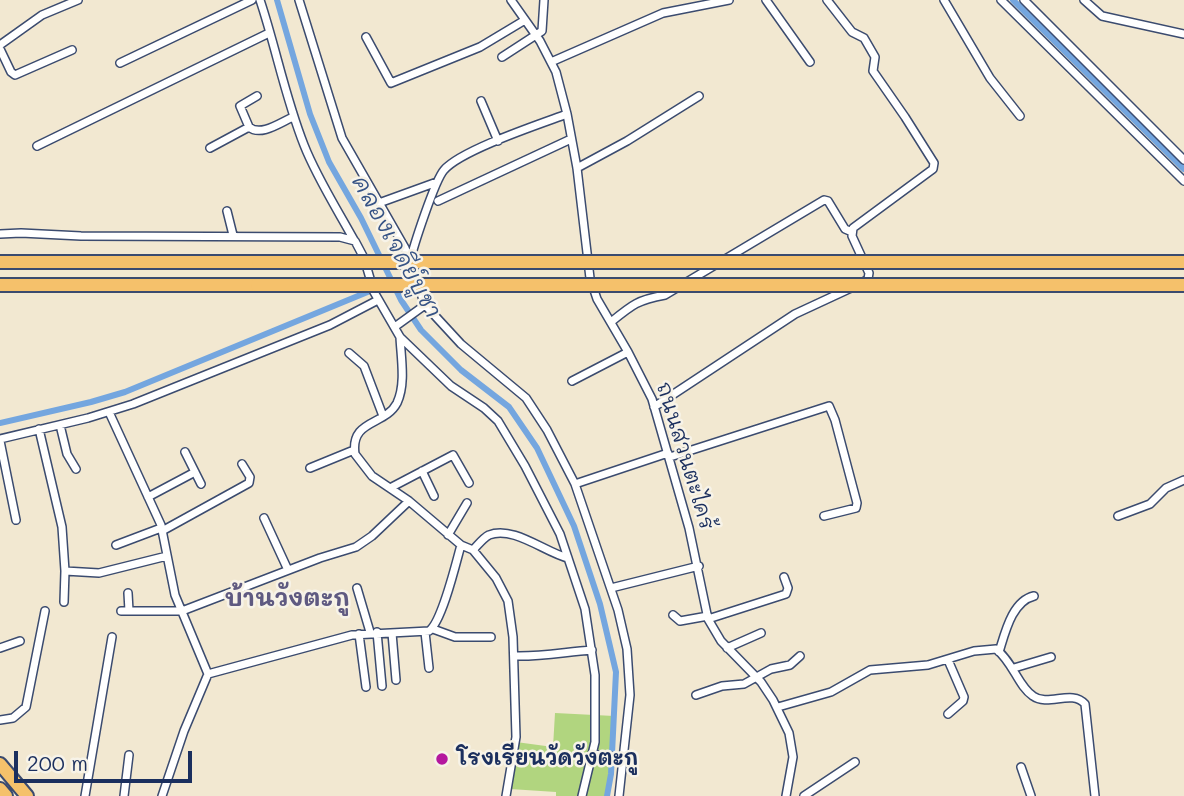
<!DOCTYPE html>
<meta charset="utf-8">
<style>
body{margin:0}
#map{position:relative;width:1184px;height:796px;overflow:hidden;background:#f2e8d1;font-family:Mali,sans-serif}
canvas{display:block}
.scale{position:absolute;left:14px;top:751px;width:178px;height:32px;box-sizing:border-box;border:4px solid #1b2f5e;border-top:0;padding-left:9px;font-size:21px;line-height:24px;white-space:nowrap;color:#1b2f5e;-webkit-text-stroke:5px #f7f3e8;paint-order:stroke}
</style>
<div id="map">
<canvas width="1184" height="796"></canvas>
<div class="scale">200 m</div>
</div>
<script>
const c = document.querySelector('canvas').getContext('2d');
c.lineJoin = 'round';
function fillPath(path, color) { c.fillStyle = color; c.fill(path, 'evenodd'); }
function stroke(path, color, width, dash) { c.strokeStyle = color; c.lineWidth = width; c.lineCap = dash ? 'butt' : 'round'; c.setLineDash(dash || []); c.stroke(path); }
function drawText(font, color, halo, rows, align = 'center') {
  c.font = font + ' Mali,"Playpen Sans Thai",sans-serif'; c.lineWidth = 5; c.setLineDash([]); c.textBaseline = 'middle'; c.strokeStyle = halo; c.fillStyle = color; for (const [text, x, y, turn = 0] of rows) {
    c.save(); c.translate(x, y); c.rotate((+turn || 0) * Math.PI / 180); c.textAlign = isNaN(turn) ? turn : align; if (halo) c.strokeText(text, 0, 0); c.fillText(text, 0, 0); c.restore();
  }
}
fillPath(new Path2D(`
 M555,713l59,3 -3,58 -4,22h-51v-4l-46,-3 6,-47 37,5z`), '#b1d57f');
stroke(new Path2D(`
 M277,0l33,114 19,48 32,56 40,82 20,30 40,40 48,37 28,41 37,78 26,78 16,68 -5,102 -4,22
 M1013,0l171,169
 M0,423l91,-21 34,-10 245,-101`), '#74a6df', 6);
const minor = new Path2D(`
 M260,0c16,48 25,97 44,145 13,33 33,64 50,95
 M299,0l43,138 63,110 20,57 36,39 65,54 21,32 28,54 43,126 9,39 3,46 -11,101
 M511,0l29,41 16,31 11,42 10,54 13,110 7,21 31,53 24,47 37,129 19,91 13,22 40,41 12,18 16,33 4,24 -7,39
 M766,0l44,62
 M827,0l25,32 12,6 11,19 -2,14 32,46 29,46 -1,6 -80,59 -1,8 17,37 -1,6 -6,4
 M944,0l46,78 30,38
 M1001,0l183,181
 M1024,0l160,160
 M1084,0l18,16 82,18
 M366,37l25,46 89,-36 45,-27
 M0,45l42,-30 36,-15
 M0,49l11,23 4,3 57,-25
 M502,57l40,-26 2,-31
 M551,62l112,-49 66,-13
 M120,63l132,-63
 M481,101l17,40
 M249,127l-9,-21 17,-10
 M37,146l232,-113
 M210,148l39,-21c12,10 32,-5 44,-10
 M577,168l50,-27 72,-45
 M438,201l133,-62
 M379,203l58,-21
 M227,211l6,24
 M0,234l21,-1 60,3 259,1 15,4 9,17 10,34 26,45 51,49 33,22 14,13 27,45 35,68 25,75 10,66v67l-13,54
 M410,262c3,-15 25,-82 34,-92 17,-20 96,-46 123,-56
 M611,322c22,-18 27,-22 54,-27l159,-95 4,1 17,28 7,3
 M396,326l29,-21
 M400,337c1,21 6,47 -3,66 -12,23 -47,16 -42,51l17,22 37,25 52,44 12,5 23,28 12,23 5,36 3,100 -10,59
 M349,353l15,13 19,50
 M572,381l56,-29
 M654,407l141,-93 56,-26
 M109,412l52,113 14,70 33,79
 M60,425l7,29 9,15
 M39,429l23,98 3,44 -1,31
 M0,439l88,-21 45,-14 197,-79 48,-25
 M0,441l16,79
 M185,452l16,32
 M670,457l159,-51 6,14 22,83 -1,5 -32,8
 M310,468l44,-18
 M422,471l12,25
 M575,484l93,-31
 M390,488l63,-33 16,28
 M148,497l47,-25
 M1118,516l32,-12 16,-16 18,-8
 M264,518l24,52
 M162,531l87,-48 1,-6 -8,-13
 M448,535l19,-32
 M116,545l45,-17
 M473,550c5,-5 10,-12 16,-15 24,-10 57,18 79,23
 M65,571l34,2 68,-17
 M357,588l13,44
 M611,588l88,-22
 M128,593l1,18
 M121,611h61l138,-53 36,-11 16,-11 37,-35
 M673,615l7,6 28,-5
 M708,619l78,-25 2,-6 -4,-11
 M433,629l22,8h36
 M377,632l5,54
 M425,632l4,36
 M392,633l4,47
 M359,634l7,53
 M0,648l20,-7
 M727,648l34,-15
 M999,652c6,-19 13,-51 35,-56
 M514,656c26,1 51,-4 78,-6
 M1014,668l37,-11
 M696,695l26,-9 22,-2 27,-15 19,-4 10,-9
 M778,707l53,-15 39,-22 58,-5 46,-14 22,-2c17,13 22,37 37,47 15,11 39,-7 52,8l10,92
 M948,714l15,-13 1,-4 -16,-37
 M0,720l13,-2 13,-11 19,-96
 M593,754l30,4
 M1021,767l10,29
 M85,796l27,-159
 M124,796l5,-41
 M162,796l22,-65 24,-57 144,-39 77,-4c13,-9 27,-68 32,-86
 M804,796l51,-34`);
const trunk = new Path2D(`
 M0,764l27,32
 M0,789l6,7`);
const motorway = new Path2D(`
 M0,262h258
 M0,285h257`);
stroke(minor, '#3b4b6f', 10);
stroke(trunk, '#3b4b6f', 16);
stroke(motorway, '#3b4b6f', 16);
stroke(minor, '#fff', 7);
stroke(trunk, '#f5c16b', 12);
stroke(motorway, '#f5c16b', 12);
const motorwayBridge = new Path2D(`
 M258,262h926
 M257,285h927`);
stroke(motorwayBridge, '#3b4b6f', 16, []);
stroke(motorwayBridge, '#f5c16b', 12);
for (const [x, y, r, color] of [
 [442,759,7,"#b5179e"]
]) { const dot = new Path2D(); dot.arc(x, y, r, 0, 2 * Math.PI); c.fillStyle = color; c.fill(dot); stroke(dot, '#f7f3e8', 2.5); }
drawText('21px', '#1b2f5e', '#f7f3e8', [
 ["ถนนสวนตะไคร้",685,456,73]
]);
drawText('bold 21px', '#1b2f5e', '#f7f3e8', [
 ["โรงเรียนวัดวังตะกู",456,759]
], 'left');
drawText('italic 23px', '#365385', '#f7f3e8', [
 ["คลองเจดีย์บูชา",396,247,61]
]);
drawText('bold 24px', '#5f5a81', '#f7f3e8', [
 ["บ้านวังตะกู",287,599]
]);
</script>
